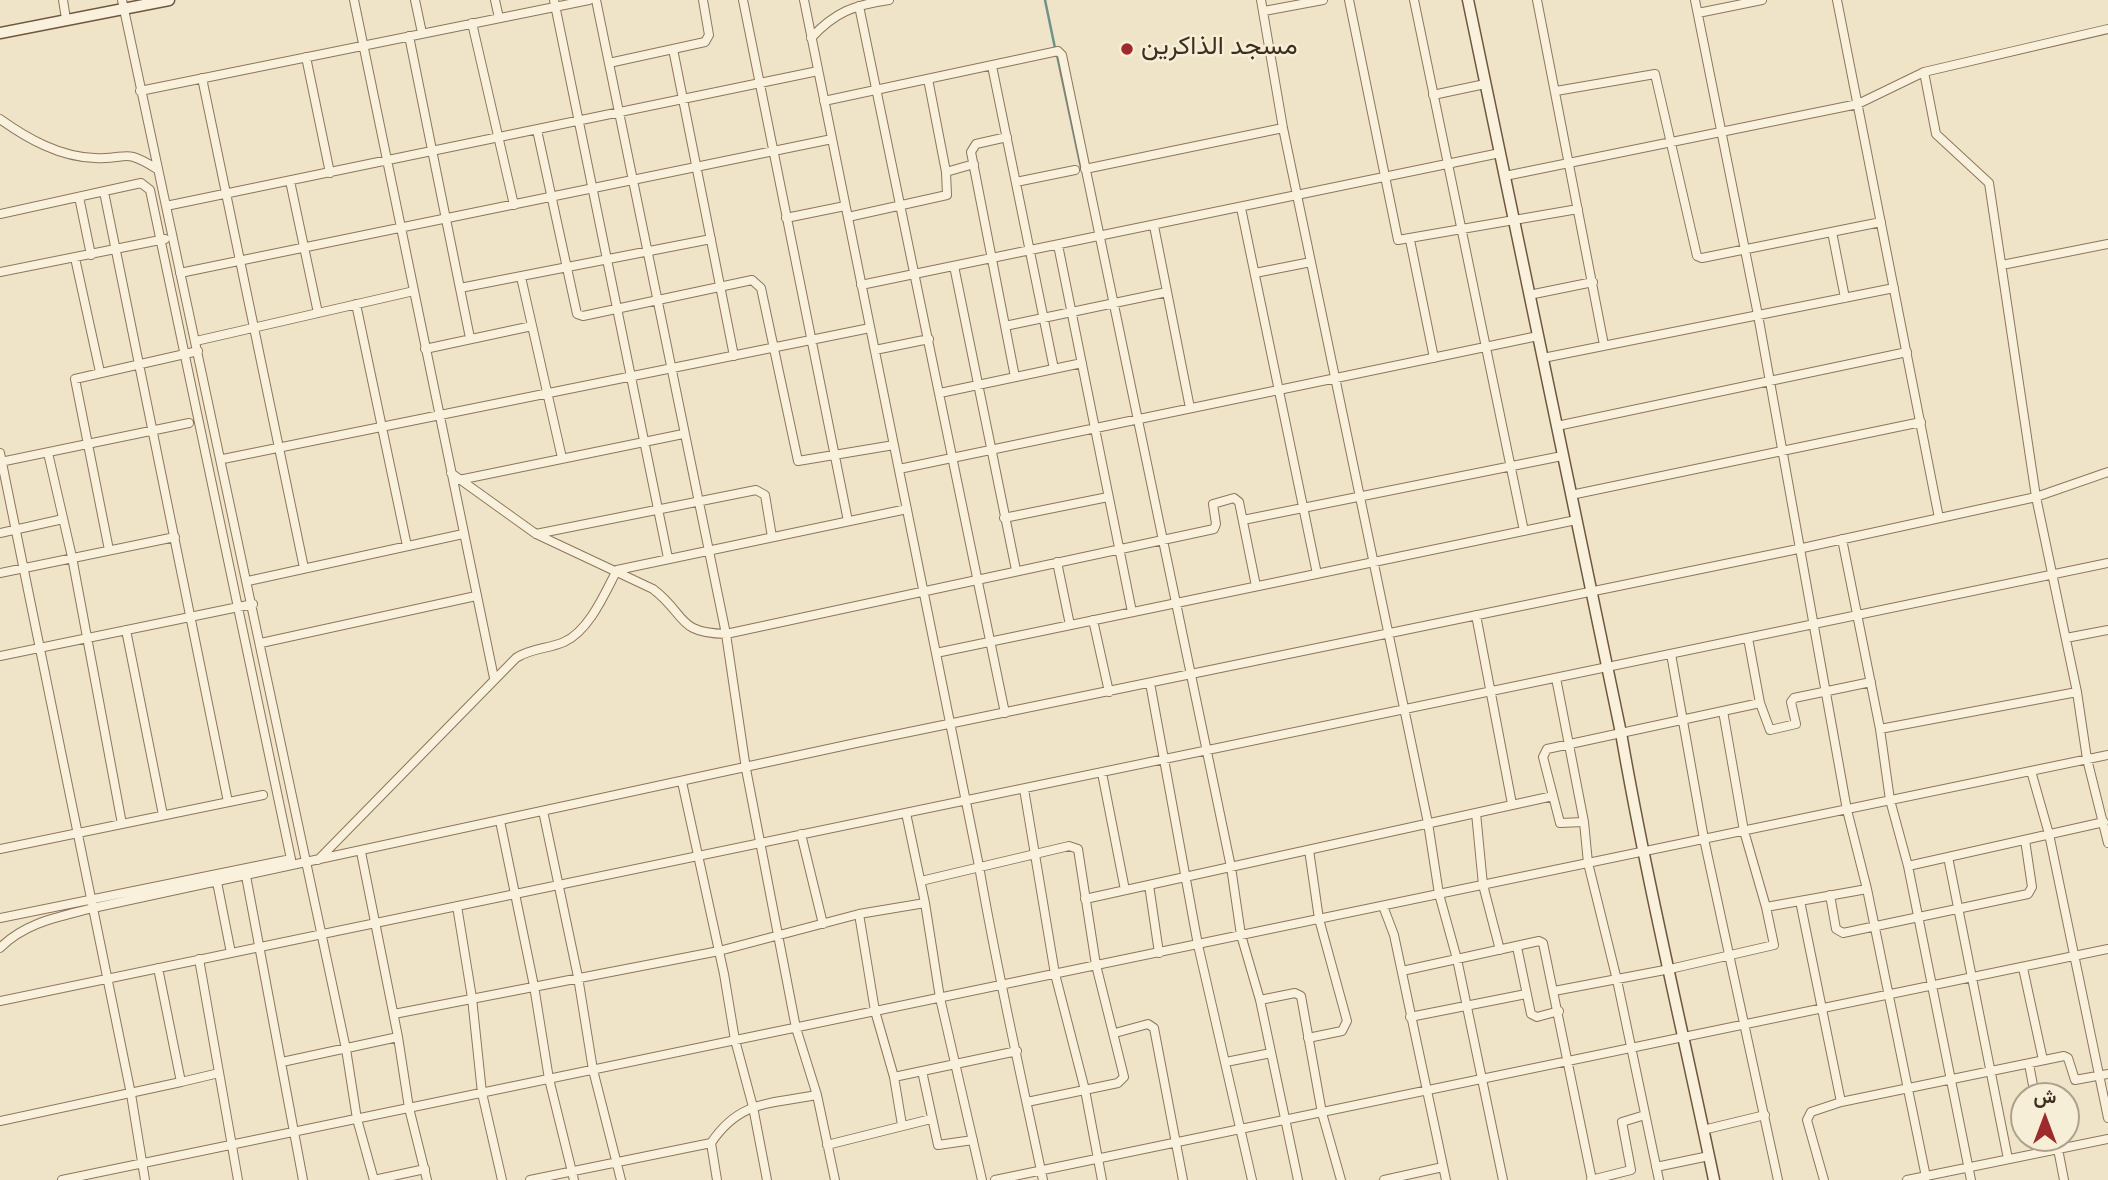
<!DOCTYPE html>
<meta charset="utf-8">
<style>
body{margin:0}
#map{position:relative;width:2108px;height:1180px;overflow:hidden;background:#f0e4c8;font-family:Spectral,Vazirmatn,serif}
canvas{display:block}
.north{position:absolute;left:2010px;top:1082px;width:70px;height:70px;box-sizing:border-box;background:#f7eed8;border:2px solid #ada18e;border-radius:50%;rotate:0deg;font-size:19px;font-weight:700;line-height:28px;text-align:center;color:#3d2e20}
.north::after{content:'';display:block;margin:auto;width:24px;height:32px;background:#9e2a2b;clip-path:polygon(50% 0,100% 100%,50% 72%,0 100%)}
</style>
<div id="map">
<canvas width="2108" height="1180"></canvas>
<div class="north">ش</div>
</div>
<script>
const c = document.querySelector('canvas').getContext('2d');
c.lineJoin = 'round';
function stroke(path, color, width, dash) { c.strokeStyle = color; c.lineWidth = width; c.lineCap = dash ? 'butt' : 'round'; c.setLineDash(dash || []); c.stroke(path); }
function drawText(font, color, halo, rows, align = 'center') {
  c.font = font + ' Spectral,Vazirmatn,serif'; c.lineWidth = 5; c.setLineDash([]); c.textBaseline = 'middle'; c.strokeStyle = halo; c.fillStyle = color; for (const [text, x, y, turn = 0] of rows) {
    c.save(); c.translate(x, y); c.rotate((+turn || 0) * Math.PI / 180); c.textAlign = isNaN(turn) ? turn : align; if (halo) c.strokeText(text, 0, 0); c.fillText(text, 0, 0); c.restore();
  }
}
stroke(new Path2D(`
 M1045,0l10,48
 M1057,55l24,113`), '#6f938a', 2.5);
const street = new Path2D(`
 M63,0l3,19
 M122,0l224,1049 11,70 17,61
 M354,0l140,678
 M415,0l7,33
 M495,0l4,18
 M554,0l114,558
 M596,0l130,634 20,135 50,259 21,67 18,85
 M743,0l105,521
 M804,0l175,866c18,106 42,209 64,314
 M1261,0l22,128 145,695 11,71 18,65 46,221
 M1349,0l49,240 180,-31
 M1414,0l110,531
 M1537,0l67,345
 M1695,0l63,315 89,495 20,79 59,288
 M1837,0l102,518
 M859,6l146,707
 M1264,11l59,-11
 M1698,13l64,-13
 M472,23l42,182
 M409,36l61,302
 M811,38c24,-26 43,-33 78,-38
 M673,49l61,307
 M306,57l24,116
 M609,63l96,-21 4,-7 -6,-35
 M992,66l62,303
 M1924,72l12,62 53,49 47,314 41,195 10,67 21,84
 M202,78l102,490
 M140,91l449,-91
 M1556,91l99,-17 42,182 5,2 179,-36
 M1433,95l52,-11
 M824,101l234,-50 4,4 169,812 10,68 19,65 38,180
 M0,119c28,20 60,38 95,39 34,2 27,-11 62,11
 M537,130l40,184 6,2 169,-36 9,8 37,173 96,-16
 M1007,137l-31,7 -5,8 44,225
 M1085,169l198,-41
 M946,172l28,-8
 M1505,176l353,-72 66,-32 184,-43
 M290,181l28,132
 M1016,182l59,-12
 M104,192l124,610
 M79,197l12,58
 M166,206l652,-135
 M1241,208l76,366
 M0,214l141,-31 9,7 141,669 -291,59
 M848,217l99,-22 -1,-23 -18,-93
 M786,218l59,-12
 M1154,226l36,182
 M1832,232l13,66
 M1410,240l24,118
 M1058,245l74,367
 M75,258l25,114
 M2002,265l106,-21
 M954,266l62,304
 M0,272l165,-33
 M180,273l652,-134
 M1255,273l56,-11
 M521,277l41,181
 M861,285l639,-132
 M460,288l251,-49
 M1529,295l64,-13
 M356,304l51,242
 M1005,326l162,-34
 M196,341l218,-50
 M425,349l107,-23
 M875,350l54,-11
 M1543,358l351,-70
 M940,393l142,-30
 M1557,426l350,-74
 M0,453l131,641 14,86
 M48,453l24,104 50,267
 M223,459l647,-131
 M0,462l189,-39
 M899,469l639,-133
 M451,473l85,61 117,55c34,26 23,44 73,45l488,-105 2,-5 -3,-20 21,-6 5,4 17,84
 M459,480l224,-46
 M1571,495l350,-73
 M1004,518l104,-21
 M1243,520l319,-64
 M0,533l63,-14
 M536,534l220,-44 9,5 7,42
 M1842,539l38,190 10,71 18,66 63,314
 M109,550l-34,-171 123,-28
 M1057,562l13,63
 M0,573l175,-36
 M248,581l215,-47
 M1476,615l36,189
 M1093,620l16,72
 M126,630l37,185
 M1748,638l12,65 10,27 26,-6 -5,-22 3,-4 77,-16
 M2066,638l42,-8
 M261,643l215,-47
 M936,653l640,-133
 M1671,654l33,185 74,341
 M0,656l253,-52
 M1556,678l28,144 4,41 29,117 42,200
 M1150,683l48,262 54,235
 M1880,729l197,-37
 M2031,771l18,63 59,284
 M1102,773l23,117
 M682,782l42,192 11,66 18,67 14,73
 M1024,789l31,185 30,116 17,90
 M543,811l35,166 15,93 28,110
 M906,813l19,90 15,95 42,182
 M1476,813l7,72 17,65
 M500,821l34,165 15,93 25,101
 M1584,822l-24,1 -17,-66 4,-8 213,-46
 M801,834l22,90
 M0,849l263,-54
 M361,852l37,185 11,71 18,72
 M1948,857l60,302
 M318,860l198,-202c15,-10 32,-9 48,-16 25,-11 41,-49 53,-72l290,-61
 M1908,866l196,-44
 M246,876l57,304
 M921,881l148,-35 9,3 18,116 28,112 -6,6 -91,19
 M217,882l14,71
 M1149,885l10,68
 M1830,895l6,34 7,4 185,-39 4,-7 -7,-47
 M1085,899l468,-103
 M1800,901l41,201
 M457,906l15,92 10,95 20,87
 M1383,906l11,29 52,245
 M1766,907l101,-18
 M859,914l16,97 19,66 8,48
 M1517,947l14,67 6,3 22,-6
 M0,948c26,-26 59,-31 93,-40l763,-165 942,-194 238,-52 72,-25
 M199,959l39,221
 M2023,968l20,92
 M1402,971l137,-30 4,2 49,237
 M1554,991l116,-22 104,-24 -8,-38 -22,-76 -21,-120
 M1260,1000l35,-7 6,3 21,117 19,67
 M0,1001l2108,-438
 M394,1014l325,-63 140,-37 66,-11
 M1410,1017l116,-23
 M1115,1033l33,-9 6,4 29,152
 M1308,1038l34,-7 5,-10 -28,-102 -10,-69
 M282,1062l116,-25
 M1226,1062l45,-9
 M2029,1064l6,32
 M922,1071l16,74 35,-5
 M894,1077l123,-26
 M181,1082l38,-9
 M0,1121l181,-39 -23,-114
 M1703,1130l62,-15
 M2043,1138l3,13
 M827,1145l104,-26
 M2058,1149l6,31
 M1656,1167l53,-11
 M62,1180l2046,-425
 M374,1180l51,-11
 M530,1180l181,-37
 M717,1180l-6,-37c29,-43 59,-39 106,-48
 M995,1180l1113,-231
 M1384,1180l59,-13
 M1591,1180l40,-10 -9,-48 23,-7
 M1824,1180l-17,-60 4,-8 30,-10 223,-46 4,2 7,22 33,-6
 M1907,1180l201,-41`);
const secondary = new Path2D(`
 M1468,0l153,733c26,150 62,298 93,447
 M0,33l169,-33`);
stroke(street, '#8d765c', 10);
stroke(secondary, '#6f573f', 13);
stroke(street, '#faf1dc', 8);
stroke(secondary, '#faf1dc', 10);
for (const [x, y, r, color] of [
 [1127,49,7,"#9e2a2b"]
]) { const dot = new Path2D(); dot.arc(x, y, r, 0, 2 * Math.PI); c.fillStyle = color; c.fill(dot); stroke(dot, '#f7eed8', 2.5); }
drawText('26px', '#3d2e20', '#f7eed8', [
 ["مسجد الذاكرين",1141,49]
], 'left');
</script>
